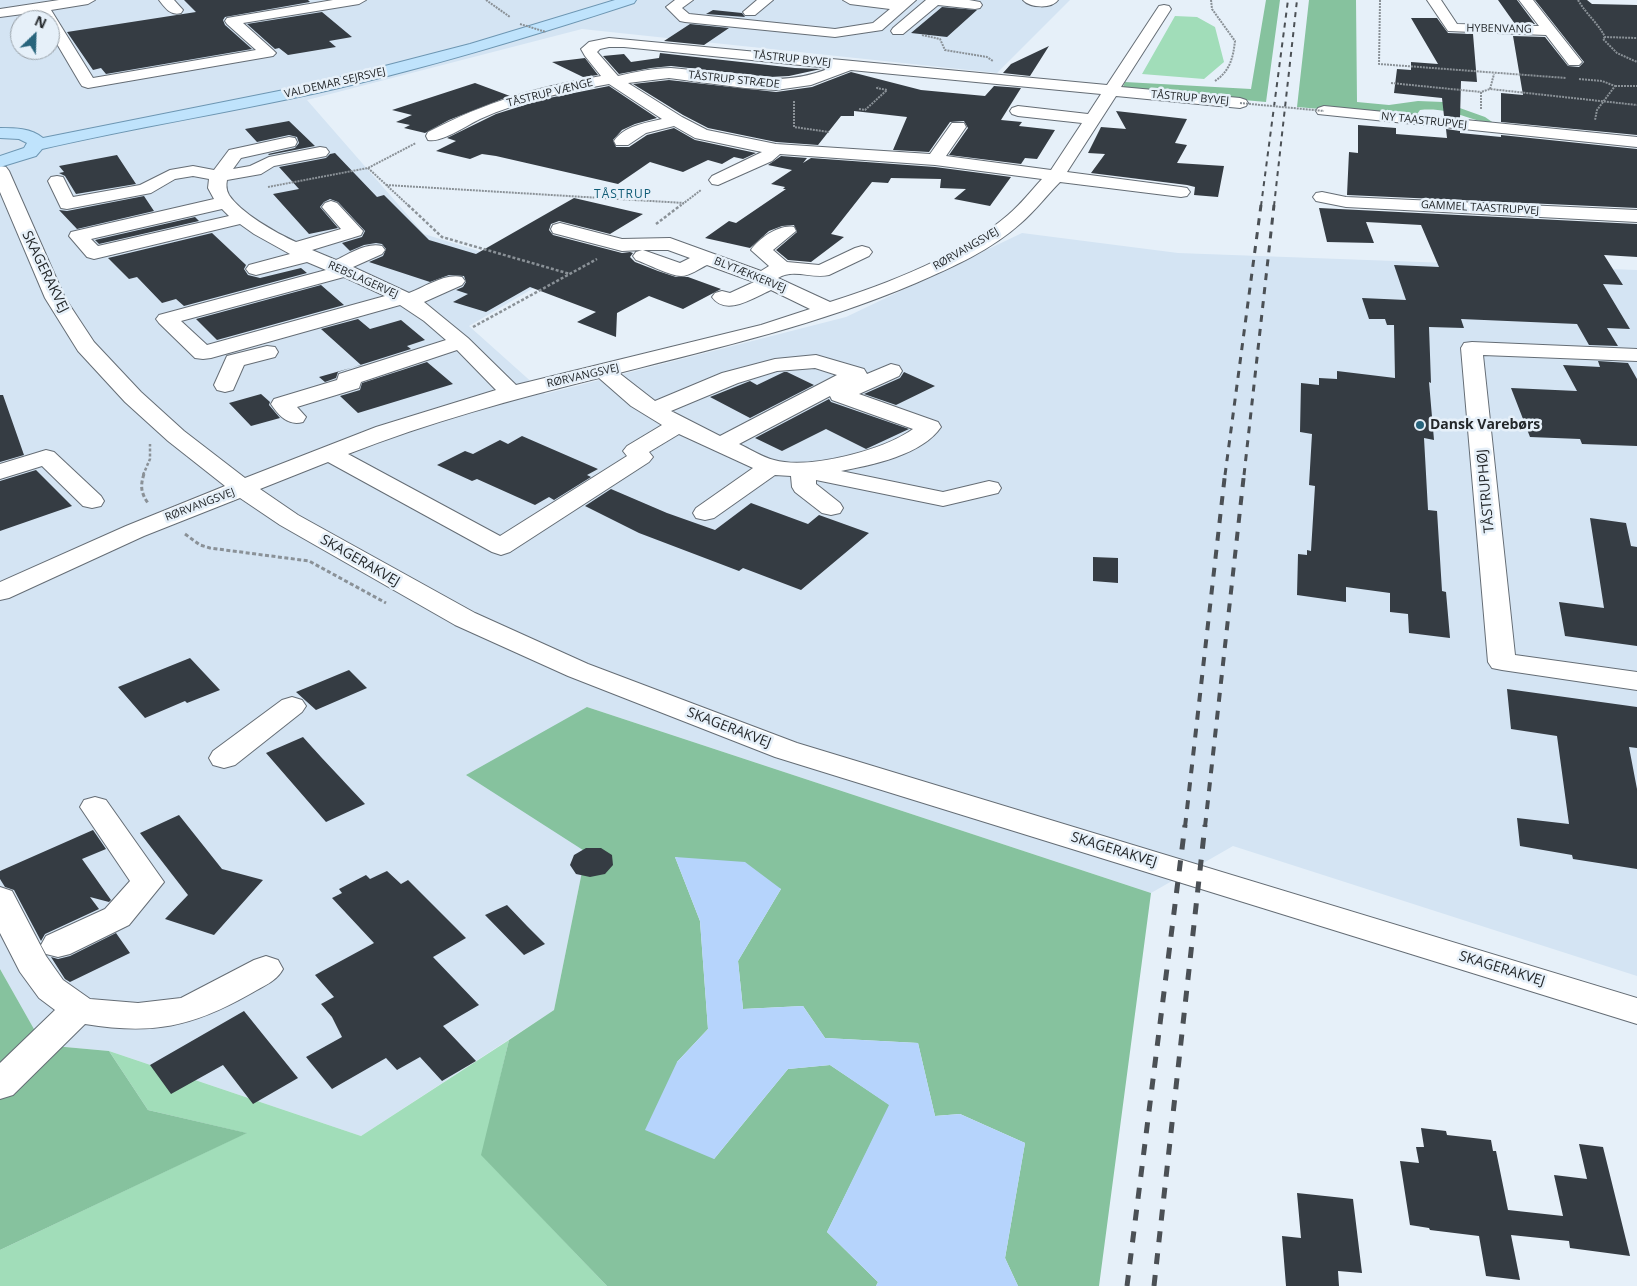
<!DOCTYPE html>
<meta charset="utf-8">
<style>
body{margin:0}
#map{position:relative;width:1637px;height:1286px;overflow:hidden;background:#e6f0f9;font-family:"Open Sans",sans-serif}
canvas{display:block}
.north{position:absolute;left:10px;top:10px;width:50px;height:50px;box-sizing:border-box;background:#e6f0f9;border:1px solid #98a0a7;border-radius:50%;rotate:24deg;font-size:14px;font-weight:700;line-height:20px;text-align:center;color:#24282b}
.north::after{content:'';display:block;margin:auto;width:18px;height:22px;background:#28647c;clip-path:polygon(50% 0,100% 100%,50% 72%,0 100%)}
</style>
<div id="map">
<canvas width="1637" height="1286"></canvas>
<div class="north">N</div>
</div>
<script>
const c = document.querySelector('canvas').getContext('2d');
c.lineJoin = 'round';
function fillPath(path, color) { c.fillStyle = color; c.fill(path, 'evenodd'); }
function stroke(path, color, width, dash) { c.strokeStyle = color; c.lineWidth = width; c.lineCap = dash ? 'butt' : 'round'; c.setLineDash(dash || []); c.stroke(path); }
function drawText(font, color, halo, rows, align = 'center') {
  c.font = font + ' "Open Sans",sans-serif'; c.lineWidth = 5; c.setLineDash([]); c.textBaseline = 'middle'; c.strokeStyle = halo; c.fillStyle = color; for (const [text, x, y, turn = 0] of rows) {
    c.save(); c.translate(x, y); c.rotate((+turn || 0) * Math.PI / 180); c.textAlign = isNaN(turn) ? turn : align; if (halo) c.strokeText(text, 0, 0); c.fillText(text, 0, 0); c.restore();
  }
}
fillPath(new Path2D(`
 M0,0h1070l-73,73 -415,-44 -275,71 117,134 132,41 -87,51 76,68 301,-77 176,-84 156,20 459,17v706l-404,-130 -82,47 -564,-186 -1,145 -32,158 -193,126 -252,-85 -66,-6 -43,-76zM20,20h30v30h-30z`), '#d4e4f3');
fillPath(new Path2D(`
 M1175,16l22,1 18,10 9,35 -20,17 -62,-5z
 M509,1040l-27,115 125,131h-607v-36l246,-117 -98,-23 -39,-59 252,85z`), '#a1ddb9');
fillPath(new Path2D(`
 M1266,0h14l-14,102 -144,-13 3,-7 126,7z
 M1309,0h47l1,102 32,3 29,-4 25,1 42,15 10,7c-29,-4 -45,-17 -75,-14l-5,7 -118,-10z
 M587,707l564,186 -52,393h-81l-13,-28 20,-115 -65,-29 -25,2 -17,-73 -93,-5 -22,-32 -60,3 -5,-48 43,-72 -106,-32 25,64 8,108 -31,33 37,97 74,-90 42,-4 60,40 -63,127 51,50 -2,4h-269l-126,-131 28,-115 45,-30 32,-158 -120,-77z
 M0,969l43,76 66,6 39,59 99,23 -247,117z`), '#86c29e');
fillPath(new Path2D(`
 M675,857l70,5 36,27 -43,72 5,48 60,-3 22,32 93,5 17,73 25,-2 65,29 -20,115 13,28h-142l2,-4 -51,-50 62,-127 -59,-40 -42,4 -74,90 -69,-29 32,-68 31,-33 -8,-108z`), '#b6d4fc');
fillPath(new Path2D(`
 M184,0h124l2,2 -85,15 -2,3 2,5 27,24 -146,25 -5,-6 -8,2 -26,-38 129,-20z
 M1498,0h19l18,24h-20z
 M1535,0h52l5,4 45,1v130l-136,-13v-29l22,2 -10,-59 32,1 23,29 11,1 5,-5z
 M942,7l35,3 -30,27 -36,-4z
 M713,10l29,3 3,4 -39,-3z
 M322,12l30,25 -23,4 7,6 -48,8 -9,-7 -4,1 -28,-25z
 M1411,18h26l11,15 25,1 4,48 -16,-1 -1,37 -16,-2 -2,-18 -48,-5 3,-24 14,1v-8l27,2z
 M690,24l39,4 -25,17 -40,-4z
 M1049,46l-19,30 -27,-3 8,-9z
 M660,53l135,15 26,1 -32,7 -19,1 -99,-11 -20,2 -32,6 -16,-18 21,-2 7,8 28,-4z
 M585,58l13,17 -15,2 -31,-15z
 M851,72l70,18 64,6 9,-10 27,2 -20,32 21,2 -3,4 36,4 -18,29 -12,-1 -4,6 -72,-9 19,-27 -4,-7 -14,1 -21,30 -36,-2 14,-33 -53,-6v5h-13l-23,29 -42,-3 -68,-14 -25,-13 -50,-31 36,-4 107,12 36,-5z
 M475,83l35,13 -61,24 -24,13 -21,-5 6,-3 -14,-3 16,-7 -20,-5z
 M609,86l48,32 -22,6 -13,6 -9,10 3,7h13l18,-12 27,-7 21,12 61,13 -13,6 -9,-2 -12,7 -14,-4 -25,12 -33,-10 -32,22 -122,-28 -14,-2 -12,5 -34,-8 20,-10 -9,-3 49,-24 48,-15z
 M1116,111l71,8 -12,24 12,2 -10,18 47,3 -6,31 -24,-2 1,-8 -8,-2 -96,-12 14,-19 -17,-1 13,-26 25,2z
 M289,121l26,25 -46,9 -1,-1 27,-6 4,-5 -2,-6 -8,-2 -32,7 -12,-13z
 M1358,125l38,3v6l51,4 -1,-9 14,2v2l41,4v-2l136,14v59l-290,-13 2,-43 9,1z
 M335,153l42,44 7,-2 45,45 47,14 98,-56 69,16 -33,20 -51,-13 -8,3 -2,6 4,5 69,18 8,-1 3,1 -3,4 5,5 23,9 18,6h12l33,12 -38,20 -34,-13 -32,17 -1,24 -39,-15 19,-10 -66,-25 -44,25 -33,-10 15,-8 -12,-4 7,-3 3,-5 -2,-6 -15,-1 -19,7 -61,-20 14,-6 3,-7 -4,-5 -6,-1 -12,2 -14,6 -8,-8 20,-6 3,-6 -27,-29 -8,-3 -6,3 -4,5 18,21 -29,6 -36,-40 26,-5 -20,-22 47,-9 4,-4z
 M117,155l19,29 -60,10 -11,-18 -6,-3 5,-1 -5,-6z
 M781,156l26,2 -4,5 8,-5 124,9 76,10 -21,29 -36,-7 12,-10 -26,-1 1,-9 -50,-1 -3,5 -16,-1 -41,52 13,3 -33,25 -23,-2 -12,-10 21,-18 -3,-7 -12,1 -13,5 -19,17 -45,-10 24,-17 7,2 50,-34h-3l2,-2 -14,-3 21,-14 -24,-5z
 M144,196l10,15 -77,18 -18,-19 8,1z
 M1319,208l318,16v33l-33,-2 19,30 -20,-1 27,45 -23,-1 11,18 -29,-1 -12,-21 -116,-5 3,9 -35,-1 2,56 -2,-1 5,58 -10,-2 4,72 9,1 5,80 4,1 4,46 -41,-5 -1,-19 -18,-2v-19l-44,-6v15l-49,-7 1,-41 9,1v-5l4,1 4,-65 -6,-1 3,-51 -12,-2 1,-49 18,2v-7l18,1v-8l58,7 -1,-53h-7l-2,-6h-16l-7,-21 44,2 -12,-35 45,2 -18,-42 -55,-3 8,21 -47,-1z
 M195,217l4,4 -100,23 -4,-4z
 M212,233l34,32 -2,4 4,6 12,3 41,-10 6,5 -123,33 -8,-7 -14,4 -25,-26 -8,2 -21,-21z
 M321,285l23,20 -127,35 -21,-21z
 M358,319l12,10 31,-9 24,20 -18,6 4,3 -73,23 -2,6 -11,4 -6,-5 42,-12 -40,-36z
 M1598,361l30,2 9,16v67l-55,-2 -2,-5 -50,-2 -19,-49 66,3 -14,-26 37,2z
 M427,362l26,22 -95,29 -18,-17 20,-6 2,-7z
 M784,372h3l27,13 -64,33 -40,-21 40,-16 7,4z
 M904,372l31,14 -39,19 -32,-11 36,-16z
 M261,394l9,8 -1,3 11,13 -29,8 -22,-23z
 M0,395h3l21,60 -24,7z
 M829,399l2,3 78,27 -43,20 -40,-20 -44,22 -27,-13z
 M522,436l76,33 -11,6 4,2 -37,23 -5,-3 -14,8 -58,-26 -5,2 -35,-16 28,-14 8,3 27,-14 8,4z
 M36,470l36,36 -72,25v-50z
 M611,489l56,24 48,17 36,-27 57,21 11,-9 50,18 -68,57 -58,-22 -4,3 -100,-38 -54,-27z
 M1590,518l36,5 5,23 6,1v99l-72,-10 -6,-34 45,6z
 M1093,557l25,1v25l-25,-2z
 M190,658l30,32 -33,13 -2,-2 -40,17 -27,-31z
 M349,670l18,18 -51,22 -20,-18z
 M1507,689l130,18v41l-8,-1 8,42v80l-64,-10 -1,-4 -52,-9 -3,-28 52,6 -12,-88 -46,-7z
 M303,737l18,20 44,47 -39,18 -60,-69z
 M179,815l43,54 41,11 -49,55 -49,-16 23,-24 -48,-62z
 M93,830l13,19 -24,10 29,41 -2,2 -19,-5 9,12 -54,25 -4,7 -27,-51 -9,-3 -5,-8v-8z
 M586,848h15l11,7 1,10 -8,9 -15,3 -14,-3 -6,-9 4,-10z
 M387,871l14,13 7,-4 58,58 -33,19 46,48 -36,21 33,35 -34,20 -22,-24 -23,13 -11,-12 -54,31 -26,-32 36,-20 -10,-20 -11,-13 13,-7 -19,-22 59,-32 -42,-45 10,-5 -3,-4 27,-14 4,4z
 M507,905l20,21 18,18 -21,11 -39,-40z
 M116,933l14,20 -60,29 -5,-3 -14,-22 7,2 12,-3z
 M244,1011l54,67 -45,26 -30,-39 -52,29 -21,-29z
 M1421,1128l25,3 1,4 44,5 2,11h3l12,59 55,6 -9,-41 33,4 -8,-35 24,3 27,109 -60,-8 -1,-7 -58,-6 9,45 -34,-4 -7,-40 -49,-6 -1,-2 -19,-3 -10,-64 19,2 -3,-16h8z
 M1297,1193l56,6 9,74 -24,-2 1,15h-53l-4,-50 19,2z`), '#353c43');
const minor = new Path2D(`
 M59,0h36l-7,4 -37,6 42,68 163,-28 -29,-26 -2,-3 2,-3 106,-18h33l-7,4 -116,19 30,27 3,3 -3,3 -185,32 -6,-2 -2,-3 -30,-51v-12h-7l-5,-8 -38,5v-8z
 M159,0h15l9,10 -2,3c-10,3 -16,-5 -22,-13z
 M675,0h18l-11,8 7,6 146,15 38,-6 17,-14 -40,-5 -7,-4h73l-34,30 -47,7 -150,-15 -5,-1 -14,-14z
 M757,0h16l-18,15h-10l-2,-3z
 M926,0h43l11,2 2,3 -2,3 -5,1 -37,-4 -35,29h-10l-2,-3 2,-3z
 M1023,0h35c-6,9 -28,8 -35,0z
 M1427,0h14l16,24 82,2 -20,-26h14l49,62 -3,3h-10l-23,-30 -98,-4z
 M1164,5l5,1 2,3 -50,78 119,11 6,2 2,3 -2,3 -6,2 -124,-12 -49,76 114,15 6,1 3,4 -3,4 -6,1 -121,-15c-13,13 -25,29 -39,41 -30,27 -68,44 -105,60 -96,41 -196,64 -297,90l36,28 67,-28 53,-14 41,-4 48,14 3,5 24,-10 8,2 3,5 -3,5 -40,18 79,28 3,5c-19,28 -69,38 -100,44l102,21 46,-11 9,2 3,5 -3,5 -55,13 -127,-26v4l24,19 3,5 -3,5 -9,2 -9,-2 -27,-21 -3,-5 -1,-11 -16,-1 -61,43 -9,2 -9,-2 -3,-5 3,-5 57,-40 -74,-34 -30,18 4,5 -4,5 -139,90 -9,3 -9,-3 -164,-90 -68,27 38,26 177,98 113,51 209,79 840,255v26l-862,-267 -207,-81 -113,-51 -175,-100 -40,-27 -96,38 -135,62 -9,2v-18l126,-56 99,-40 -57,-45 -43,-39 -47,-51 -33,-53 -45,-106v-26l6,1 3,4 56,127 29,44 47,50 43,39 61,47 131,-51 120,-37 -39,-40 -96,32 -2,6 -62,19 9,10 -3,5c-15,4 -24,-6 -32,-18l3,-5 63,-19 2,-6 107,-34 -22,-19 -24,-16 -189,53 -8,1 -8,-1 -36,-35 -3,-4 3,-4 167,-45 -19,-8 -51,13 -7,-2 -3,-4 3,-4 41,-11 -36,-20 -14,-10 -146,35 -7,-2 -18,-21 2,-4 143,-33 -6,-11 1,-9 -16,-3 -18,3 -24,14 -84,16 -6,-1 -13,-27 3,-4 6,-1 6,1 10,20 67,-12 30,-15 23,-4 21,4 15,-20 60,-13 6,1 2,4 -2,4 -54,12 -8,11 17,-3 19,-9 51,-10 6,1 3,4 -3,4 -52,10 -13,8 -34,6c-1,5 -1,10 2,15 12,18 47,38 67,47l45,-13 -19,-22 3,-4 6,-2 6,2 26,28 -2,4 -49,15 24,10c13,-6 31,-18 46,-14l3,4 -3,4 -29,13 56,26c16,-6 36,-20 53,-16l3,4 -3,4 -38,17 44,36 48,47 245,-60 49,-16 -39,-19c-16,7 -45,27 -59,7l3,-4 7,-2 8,2 24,-11 -47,-17c-7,3 -17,11 -26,11 -11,0 -33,-12 -45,-16l-3,-4 3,-4 6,-2 -20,1 -69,-18 -2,-4 2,-4 7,-2 62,16 48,-1 91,33 8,-5 -18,-16c8,-12 29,-26 43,-23l2,4 -23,19 14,12 32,3 36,-17 7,-2 7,2 3,4 -3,4 -40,19c-17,4 -36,-7 -51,3l52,24c57,-18 132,-47 178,-87 12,-10 23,-24 34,-36l-107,-14 -155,-11 -8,7 -54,24 -6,-1 -3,-4 3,-4 50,-24 -67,-14 -21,-12 -28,7 -18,12h-12l-2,-4c10,-15 31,-18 48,-22l-53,-35c-44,8 -87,16 -129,35 -13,6 -38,24 -52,21l-2,-4 2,-4c60,-31 107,-44 173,-56l-16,-20 -4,-7 8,-7 20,-4 498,47 52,-79zM609,47h15l206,21c-56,23 -102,4 -159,0 -18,0 -36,4 -53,8l-21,-24 3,-3zM851,70l250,24 -13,20 -70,-8 -6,2 -2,3 2,3 6,2 64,7 -31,47 -105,-14 20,-29 -2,-4h-12l-22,31 -154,-10 -69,-14 -25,-13 -54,-34 41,-5 76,10 31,2 35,-5zM222,209l7,7 -131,30 -7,-7zM643,250h25l22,8 -10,5zM344,277l41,19 -178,49 -26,-24zM815,368l22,7 -117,61 -49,-25 67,-28 39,-12zM599,378l32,28 31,19 -35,21 -4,5 4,5 -127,80 -152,-82c82,-32 166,-55 251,-76zM830,396l2,4 81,29c-29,21 -104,41 -139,31 -12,-3 -24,-11 -35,-16z
 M1324,106l313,31v10l-319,-33 -2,-3 2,-3z
 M1322,192l24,5 291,13v12l-291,-15 -30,-6 -3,-4 3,-4z
 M1472,342l165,7v12l-154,-6 32,300 122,17v18l-135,-20 -10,-2 -4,-6 -27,-314 3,-5z
 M267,346l8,1 3,5 -3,5 -31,8 -11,25 -8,2 -8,-2 -3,-5 13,-29z
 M46,450l8,2 47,44 3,5 -3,5 -9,2 -9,-2 -41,-40 -42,13v-15z
 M292,697l10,3 4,6 -4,6 -67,53 -11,3 -11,-3 -4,-7 4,-7 69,-51z
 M95,797l11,3 58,82 -35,43 -59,29 -12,3 -12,-3 -5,-9 5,-9 59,-27 25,-28 -50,-74 4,-7z
 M0,887l12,4 34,65 17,24 27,19 48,4 43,-5 73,-38 12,-4 12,4 5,9c-7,13 -20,17 -33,25 -58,33 -98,41 -165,30l-72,71 -13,4v-36l55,-53 -16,-12 -19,-26 -20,-39z`);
const major = new Path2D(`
 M615,0h21l-2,3c-104,34 -210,66 -317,90 -91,20 -184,35 -275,56l-6,7 -36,11v-11l24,-8 3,-5 -8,-4 -19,-1v-10c15,0 31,0 43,10l276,-55 151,-39z`);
stroke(minor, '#656d75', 2);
stroke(major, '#6d96b2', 2);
stroke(new Path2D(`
 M486,0l24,17
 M1211,0l1,9 23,32c-2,17 -5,30 -20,40
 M1380,0l-1,64 187,14
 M1578,0c8,14 20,23 27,37l32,1
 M922,35l18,4 5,11 42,7 6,4
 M1605,37l-2,2 14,14 20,9
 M1579,79l23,2 13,5 -18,24 -2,10
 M1391,83l90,9
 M1615,86h22
 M1490,89l4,-15
 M794,101v26l35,5
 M859,109l6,1 22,-20 -10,-2 2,-1
 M1481,109v-17l9,-3 147,16
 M368,168l41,38
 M386,185l298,18
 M268,187l100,-19 48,-25
 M680,206l21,-16`), '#8a9197', 2, [2, 1]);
stroke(new Path2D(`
 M408,205l34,32 128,37
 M656,224l25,-19
 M473,327l124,-68
 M143,475l7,-16v-15`), '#8a9197', 2.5, [3, 2]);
stroke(new Path2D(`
 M144,474c-4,12 -3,19 4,29
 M185,534l15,11 10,3 99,13 77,42`), '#8a9197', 3, [4, 2.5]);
fillPath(minor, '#fff');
fillPath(major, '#bfe3fc');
stroke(new Path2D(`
 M1261,206l27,-206
 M1274,206l23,-206`), '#4b5055', 2, [5, 5]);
stroke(new Path2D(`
 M1225,475l36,-270
 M1244,475l30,-270`), '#4b5055', 3, [7, 7]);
stroke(new Path2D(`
 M1185,827l40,-353
 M1205,827l39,-353`), '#4b5055', 4, [9, 9]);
stroke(new Path2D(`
 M1127,1286l58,-461
 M1154,1286l51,-461`), '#4b5055', 5, [11, 11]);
stroke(new Path2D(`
 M520,24l26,8
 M1240,103l84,8`), '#8a9197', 2, [2, 1]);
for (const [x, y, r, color] of [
 [1420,425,5,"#28647c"]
]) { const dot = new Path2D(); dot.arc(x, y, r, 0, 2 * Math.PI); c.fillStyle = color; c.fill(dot); stroke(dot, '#e6f0f9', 2); }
drawText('11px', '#24282b', '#e6f0f9', [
 ["HYBENVANG",1499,29,1],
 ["TÅSTRUP BYVEJ",792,59,6],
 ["TÅSTRUP STRÆDE",734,80,6],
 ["VALDEMAR SEJRSVEJ",335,83,-13],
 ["TÅSTRUP VÆNGE",550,93,-14],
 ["TÅSTRUP BYVEJ",1190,98,5],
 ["NY TAASTRUPVEJ",1424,121,6],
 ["GAMMEL TAASTRUPVEJ",1480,208,3],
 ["RØRVANGSVEJ",966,249,-30],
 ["BLYTÆKKERVEJ",750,275,22],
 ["REBSLAGERVEJ",363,280,24],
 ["RØRVANGSVEJ",583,376,-13],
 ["RØRVANGSVEJ",200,505,-21]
]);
c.letterSpacing = '1px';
drawText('12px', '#115c76', '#e6f0f9', [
 ["TÅSTRUP",623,195]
]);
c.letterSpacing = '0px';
drawText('14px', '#24282b', '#e6f0f9', [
 ["SKAGERAKVEJ",45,272,64],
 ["TÅSTRUPHØJ",1486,491,-95],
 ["SKAGERAKVEJ",360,561,30],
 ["SKAGERAKVEJ",729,728,21],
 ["SKAGERAKVEJ",1114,850,17],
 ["SKAGERAKVEJ",1502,969,17]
]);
drawText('bold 14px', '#24282b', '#e6f0f9', [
 ["Dansk Varebørs",1430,425]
], 'left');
</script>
